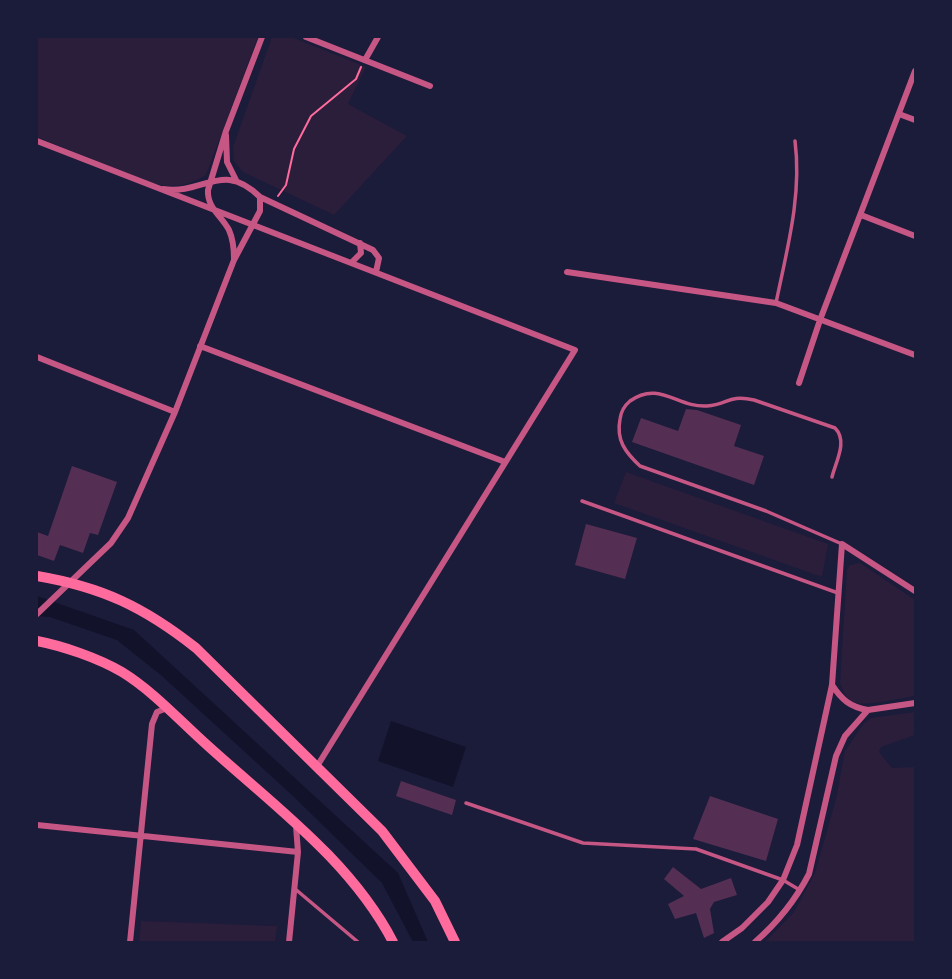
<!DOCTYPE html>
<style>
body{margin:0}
#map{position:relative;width:952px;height:979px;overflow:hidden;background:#1b1b3a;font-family:Helvetica,sans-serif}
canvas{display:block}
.frame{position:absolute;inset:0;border:38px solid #1b1b3a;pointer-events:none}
</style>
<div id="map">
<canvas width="952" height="979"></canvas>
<div class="frame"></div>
</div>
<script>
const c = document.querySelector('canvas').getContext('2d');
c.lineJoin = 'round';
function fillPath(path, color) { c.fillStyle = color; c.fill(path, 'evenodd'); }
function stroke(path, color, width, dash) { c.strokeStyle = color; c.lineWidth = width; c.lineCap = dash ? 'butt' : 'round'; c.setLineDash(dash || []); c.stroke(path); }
fillPath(new Path2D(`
 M37,37h221l-52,138c-18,11 -35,14 -55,8l-114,-46z
 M272,37h19l75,30 -18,37 59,32 -73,79 -91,-43 -9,-11 -1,-14z
 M626,472l202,72 -6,33 -208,-74z
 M860,563l55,37v96c-15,2 -49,11 -62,6 -8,-4 -10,-12 -13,-19l7,-113 3,-5z
 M915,712v23l-34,12 -2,5 13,16 23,-1v175h-150l29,-30 21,-39 21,-74 9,-48 19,-28 7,-5z
 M141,921l136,5 -2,16h-136z`), '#2a1e3b');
fillPath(new Path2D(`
 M37,596l97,34 264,243 30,69h-15l-31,-59 -89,-87 -131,-120 -45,-36 -67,-23 -13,-1z
 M391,721l75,26 -13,40 -75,-26z`), '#12122b');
fillPath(new Path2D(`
 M686,409l11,1 44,15 -7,21 30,10 -10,29 -122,-43 9,-24 37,13z
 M72,466l45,16 -19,53 -8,-2 -7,20 -23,-8 -6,16 -17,-6v-23l11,4z
 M586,524l51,14 -12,41 -50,-14z
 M401,781l55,19 -4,15 -56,-19z
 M710,796l68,23 -12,42 -73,-22z
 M673,867l28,22 30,-11 6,17 -23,7 -4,7 4,24 -10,5 -8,-25 -21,6 -7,-15 16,-8 -20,-17z`), '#542f53');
stroke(new Path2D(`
 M278,196l8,-11 8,-36 17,-33 45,-37 5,-12`), '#ff6b9d', 2);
stroke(new Path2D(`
 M776,303c11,-54 26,-107 19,-162
 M832,477c4,-16 16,-36 3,-49l-81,-28c-26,-6 -26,5 -47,6 -29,2 -48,-26 -77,-5 -6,5 -9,10 -10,18 -4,21 5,33 20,47l126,45 76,33
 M582,501l256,92
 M466,803l117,40 113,6 87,31 15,9
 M294,888l64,54`), '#c65784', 3.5);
stroke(new Path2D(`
 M306,37l124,49
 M365,60l13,-23
 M899,114l16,6
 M226,135l1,27 9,18
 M37,141l538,209 -259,418
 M163,189c42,6 59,-29 97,8l113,53 6,8 -3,14
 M861,215l54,21
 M234,259c0,-10 -1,-20 -5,-29 -8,-15 -22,-22 -21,-40l18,-59 36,-94
 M352,262l9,-9 -1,-10
 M567,272l209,31 139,52
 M200,346l305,116
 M37,357l138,55
 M799,383l21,-63 95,-249
 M37,614l74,-71 17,-25 47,-106 59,-152 26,-49v-14
 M832,685c10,15 18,22 36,25
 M37,825l261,27
 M130,942l22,-218 5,-12 10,-4
 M289,942l9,-90 -2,-26
 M722,942l20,-14 26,-26 15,-22 14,-35 35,-160 10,-141 73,47
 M755,942c22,-19 41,-43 54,-68l27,-118 9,-20 23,-26 47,-7`), '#c65784', 6);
stroke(new Path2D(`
 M37,576c65,11 107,31 159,72l186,183 53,70 20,41
 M37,641c26,5 61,17 85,31 31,19 58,49 85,73 66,60 144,116 186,197`), '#ff6b9d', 10);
</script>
